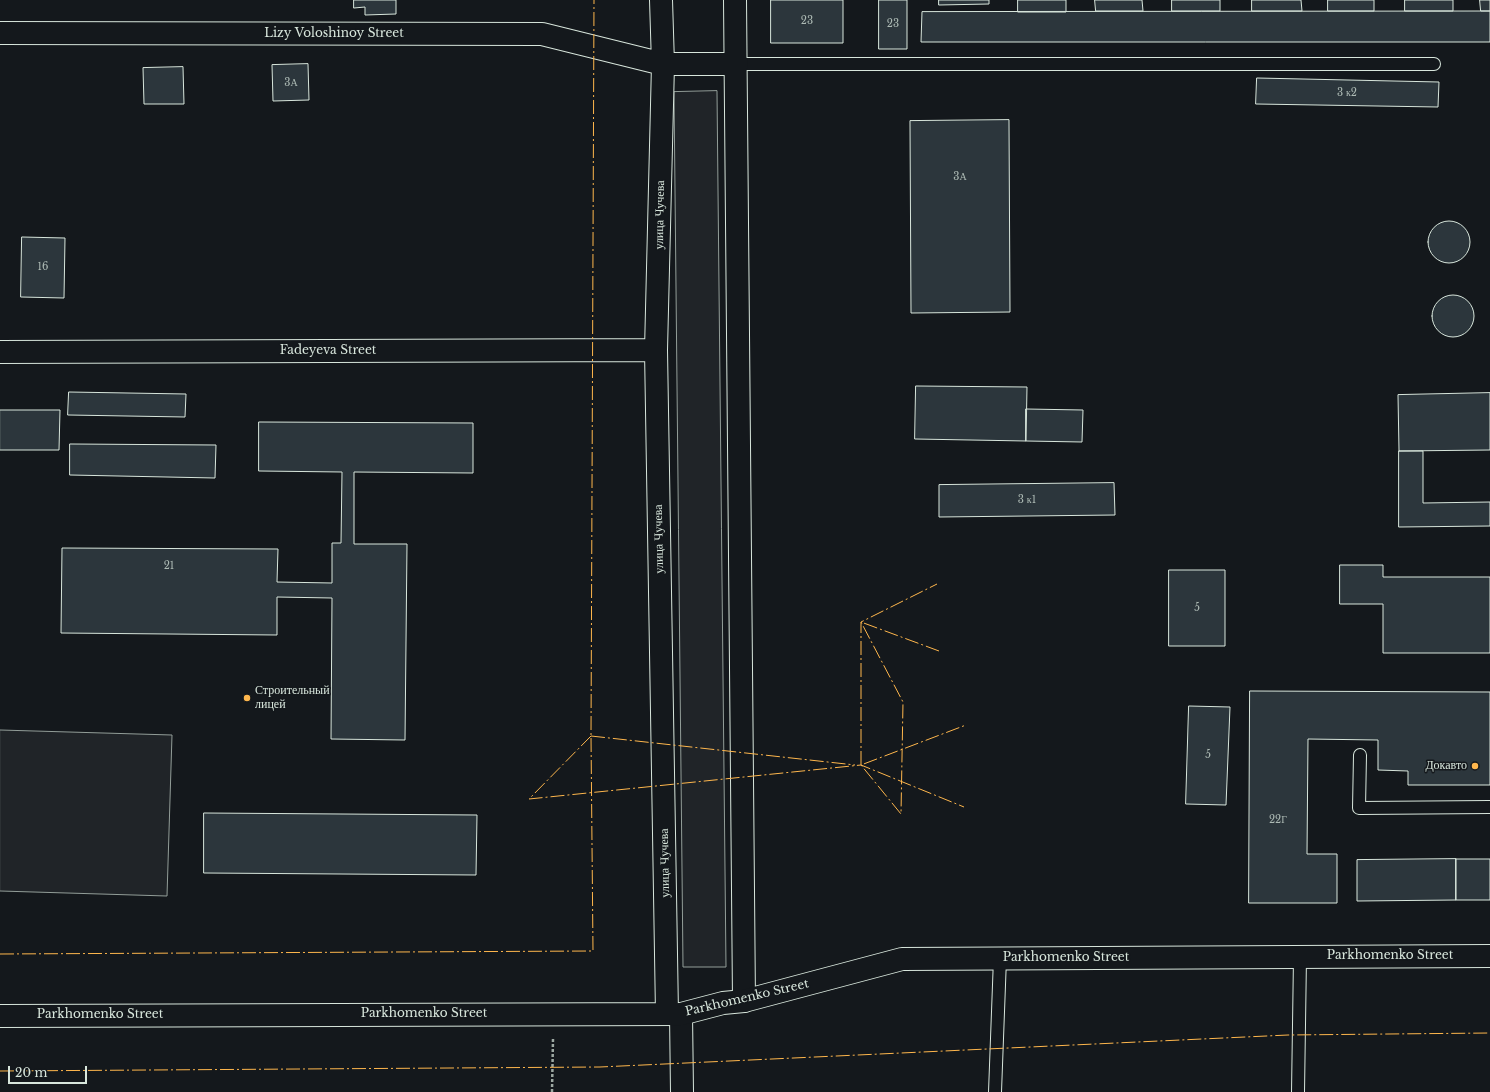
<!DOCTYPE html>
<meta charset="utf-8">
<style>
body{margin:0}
#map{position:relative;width:1490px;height:1092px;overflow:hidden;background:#14181c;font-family:"Libre Baskerville",serif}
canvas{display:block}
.scale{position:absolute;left:8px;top:1066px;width:79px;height:18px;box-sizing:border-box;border:2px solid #d8e6dc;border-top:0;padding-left:5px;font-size:12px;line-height:14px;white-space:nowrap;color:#d8e6dc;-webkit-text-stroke:3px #14181c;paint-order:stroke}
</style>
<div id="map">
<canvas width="1490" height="1092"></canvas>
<div class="scale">20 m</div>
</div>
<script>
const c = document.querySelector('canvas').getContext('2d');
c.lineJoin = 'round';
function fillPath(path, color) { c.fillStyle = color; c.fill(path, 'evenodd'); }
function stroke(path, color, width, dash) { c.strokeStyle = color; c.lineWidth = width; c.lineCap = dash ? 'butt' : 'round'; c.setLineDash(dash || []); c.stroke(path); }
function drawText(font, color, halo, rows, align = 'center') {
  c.font = font + ' "Libre Baskerville",serif'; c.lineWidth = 3; c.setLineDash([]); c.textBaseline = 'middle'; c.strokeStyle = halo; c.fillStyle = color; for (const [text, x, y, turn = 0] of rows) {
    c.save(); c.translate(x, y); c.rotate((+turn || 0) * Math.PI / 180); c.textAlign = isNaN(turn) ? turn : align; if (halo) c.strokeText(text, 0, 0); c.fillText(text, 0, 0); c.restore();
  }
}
const green = new Path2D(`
 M717,91l9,876h-43l-9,-875z
 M0,730l172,5 -5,161 -167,-5z`);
fillPath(green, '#202428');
stroke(green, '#939e99', 1);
const building = new Path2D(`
 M354,0h42v14l-31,1v-8l-11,1z
 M771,0h72v43h-72z
 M879,0h28v49h-28z
 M939,0h50v4l-50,1z
 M1018,0h48v12h-48z
 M1095,0h47l1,11h-47z
 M1172,0h48v11h-48z
 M1252,0h49l1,11h-50z
 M1328,0h46v11h-46z
 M1405,0h48v11h-48z
 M1480,0h10v11h-9z
 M1481,11h9v31h-569l1,-30z
 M308,64l1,36 -36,1 -1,-36z
 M183,67l1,37h-40l-1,-36z
 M1257,78l182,4 -1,25 -182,-3z
 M1009,120l1,192 -99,1 -1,-192z
 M1428 242a21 21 0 1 1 42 0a21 21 0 1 1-42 0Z
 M22,237l43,1 -1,60 -43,-1z
 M1432 316a21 21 0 1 1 42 0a21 21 0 1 1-42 0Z
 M916,386l111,1 -1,54 -111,-2z
 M69,392l117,2 -1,23 -117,-2z
 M1490,393v57l-91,1 -1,-56z
 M1026,409l57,1 -1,32 -56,-1z
 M0,410h60l-1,40h-59z
 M259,422l214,1v50l-119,-1v72h53l-2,196 -74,-1 1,-141 -55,-1v38l-216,-2 1,-85 216,1 -1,33 55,1v-40h9l1,-71 -83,-1z
 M70,444l146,1 -1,33 -145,-3z
 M1399,451h24v52l67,-1v24l-91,1z
 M1114,483l1,32 -176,2v-32z
 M1340,565h43v12h107v76h-107v-49h-43z
 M1169,570h56v76h-56z
 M1250,691l240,1v93h-82v-14l-30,-1v-30l-70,-1 -1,115h30v49h-88z
 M1189,706l41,1 -4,98 -40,-1z
 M204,813l273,2 -1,60 -272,-2z
 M1456,859v41l-99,1v-41z
 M1456,859h34v41h-34z`);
fillPath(building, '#2c363c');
stroke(building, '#d8e6dc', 1);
const lane = new Path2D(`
 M737,64h697
 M1360,755l-1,53 131,-1
 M995,1092l5,-134
 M1298,1092l2,-135`);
const street = new Path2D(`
 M661,0l2,64 -7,286 11,664
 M735,0l9,1001
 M0,33l542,1 121,30h74
 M0,352l656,-2
 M681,1014l1,78`);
const secondary = new Path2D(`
 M0,1016l681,-2 42,-11 21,-2 158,-42 588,-3`);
stroke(lane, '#d8e6dc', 14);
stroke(street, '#d8e6dc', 24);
stroke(secondary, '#d8e6dc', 24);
stroke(new Path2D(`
 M552,1092l1,-53`), '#9da8a2', 2.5, [3, 2]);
stroke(lane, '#14181c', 12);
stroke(street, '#14181c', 22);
stroke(secondary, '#14181c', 22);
stroke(new Path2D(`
 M939,651l-78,-29 42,80 -2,112 -40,-49 105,-40
 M591,736l-62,63 332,-34 103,42
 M591,736l264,29
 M861,765v-143l76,-38
 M0,954l593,-3 -2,-215 3,-736
 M0,1071l600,-4 688,-32 202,-2`), '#ffb74d', 1, [14, 3, 2, 3]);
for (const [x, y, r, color] of [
 [247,698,4,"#ffb74d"],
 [1475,766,4,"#ffb74d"]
]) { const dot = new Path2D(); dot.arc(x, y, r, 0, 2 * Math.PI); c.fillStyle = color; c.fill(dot); stroke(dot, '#14181c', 1.5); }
drawText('10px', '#adbab4', null, [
 ["23",807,21],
 ["23",893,24],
 ["3А",291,83],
 ["3 к2",1347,93],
 ["3А",960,177],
 ["16",43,267],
 ["3 к1",1027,500],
 ["21",169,566],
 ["5",1197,608],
 ["5",1208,755],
 ["22Г",1278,820]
]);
drawText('12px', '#d8e6dc', '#14181c', [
 ["Lizy Voloshinoy Street",334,34],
 ["улица Чучева",660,215,-89],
 ["Fadeyeva Street",328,351],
 ["улица Чучева",659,539,-91],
 ["улица Чучева",665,863,-91],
 ["Parkhomenko Street",1390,956],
 ["Parkhomenko Street",1066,958],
 ["Parkhomenko Street",747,998,-13],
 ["Parkhomenko Street",424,1014],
 ["Parkhomenko Street",100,1015]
]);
drawText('12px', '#d8e6dc', '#14181c', [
 ["Строительный",255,691],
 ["лицей",255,705],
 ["Докавто",1467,766,"right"]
], 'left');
</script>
